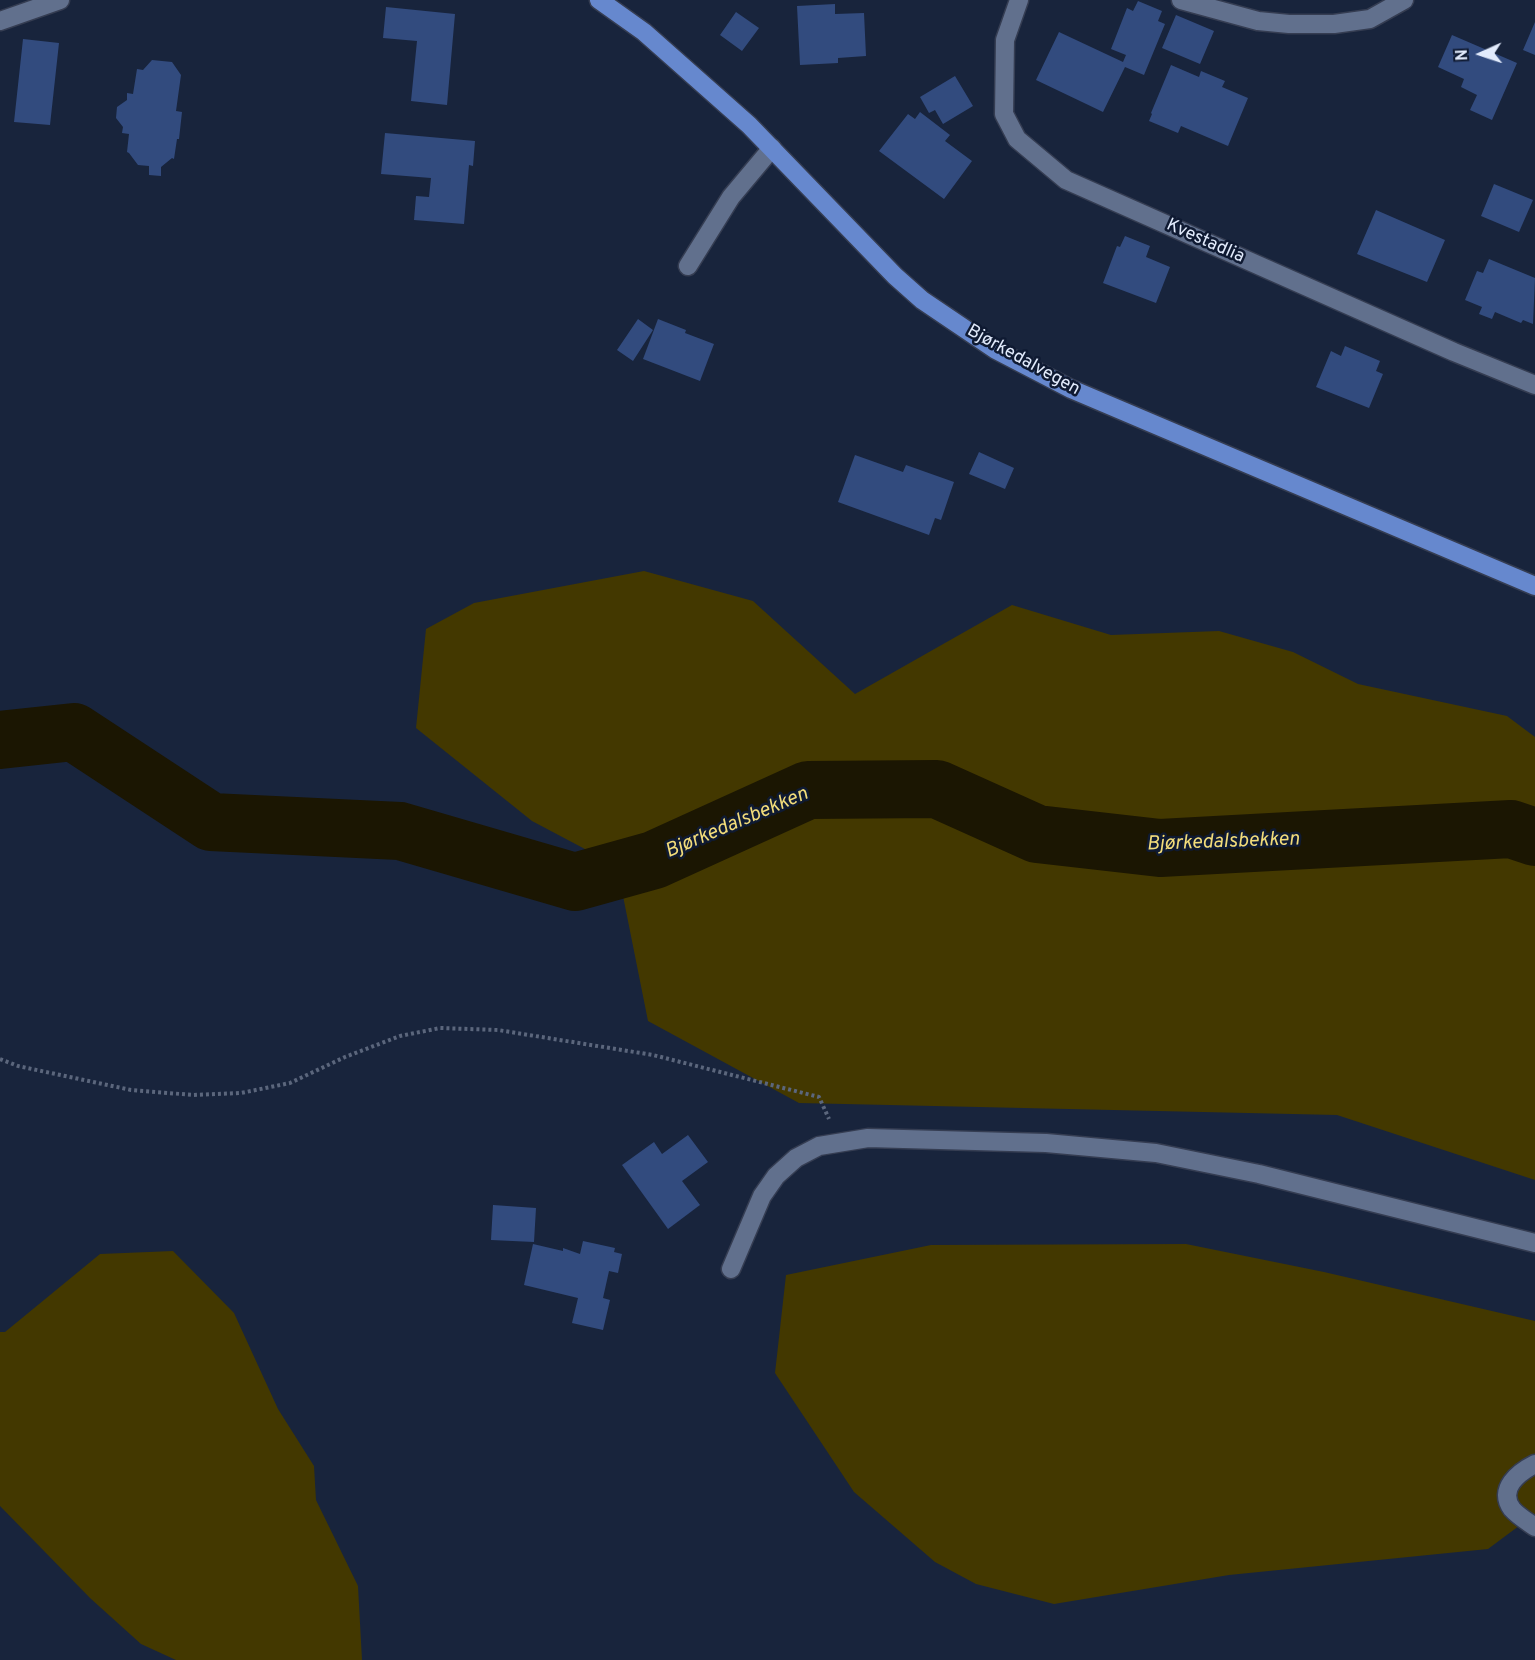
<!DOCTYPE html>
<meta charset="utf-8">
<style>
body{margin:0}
#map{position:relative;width:1535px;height:1660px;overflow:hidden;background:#18243c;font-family:Overpass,sans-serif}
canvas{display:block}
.north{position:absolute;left:1451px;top:24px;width:60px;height:60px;-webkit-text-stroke:4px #0f1a32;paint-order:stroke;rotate:267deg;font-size:16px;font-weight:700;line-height:24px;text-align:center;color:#e2ebfc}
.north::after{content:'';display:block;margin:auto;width:21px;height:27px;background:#e2ebfc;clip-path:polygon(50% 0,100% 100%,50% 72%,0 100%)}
</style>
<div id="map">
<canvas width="1535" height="1660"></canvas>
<div class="north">N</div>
</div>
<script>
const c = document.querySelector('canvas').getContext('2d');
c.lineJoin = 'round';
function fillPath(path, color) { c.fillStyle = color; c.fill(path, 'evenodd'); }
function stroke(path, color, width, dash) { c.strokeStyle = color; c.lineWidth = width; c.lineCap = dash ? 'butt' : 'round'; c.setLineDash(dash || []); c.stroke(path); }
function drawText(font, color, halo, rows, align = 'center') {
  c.font = font + ' Overpass,sans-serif'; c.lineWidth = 5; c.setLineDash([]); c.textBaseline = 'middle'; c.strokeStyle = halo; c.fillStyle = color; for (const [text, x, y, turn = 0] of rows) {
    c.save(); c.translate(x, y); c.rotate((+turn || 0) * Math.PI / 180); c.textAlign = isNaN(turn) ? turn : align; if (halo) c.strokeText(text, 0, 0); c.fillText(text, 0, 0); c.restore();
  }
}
fillPath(new Path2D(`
 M644,571l109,30 102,93 157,-89 99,30 108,-4 74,21 65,32 149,32 28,21v443l-198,-65 -538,-12 -151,-82 -31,-155 -85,-45 -116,-93 10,-99 48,-26z
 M1186,1244l138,28 211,49v193l-47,35 -259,26 -175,29 -78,-20 -41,-22 -81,-70 -79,-119 11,-98 145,-30z
 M173,1251l61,62 44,96 36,57 2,34 42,86 4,74h-186l-35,-16 -51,-46 -90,-92v-174h5l95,-78z`), '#433800');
stroke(new Path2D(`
 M0,740l74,-8 137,90 189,9 175,51 79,-22 154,-70 129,-1 100,45 123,14 351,-19 24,8`), '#1b1602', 58);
fillPath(new Path2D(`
 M1138,1l24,10 -4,10 7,3 -21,51 -19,-8 -22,45 -67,-32 23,-48 64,30 3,-7 -15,-6 16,-41 6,3z
 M835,4v10l29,-1 2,43 -28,2v5l-38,2 -3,-59z
 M386,7l69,7 -8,91 -36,-4 6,-60 -34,-3z
 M736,12l23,16 -17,23 -22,-16z
 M1176,15l38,16 -14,33 -38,-16z
 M1535,22v33l-12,-5z
 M1452,35l65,28 -25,57 -22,-10 7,-15 -16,-8 3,-8 -26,-12z
 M23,39l36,4 -9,82 -36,-3z
 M152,60l20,2 9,13 -5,36 6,1 -3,27h-2l-3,20 -2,-1 -11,9v9l-12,-1v-9l-11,-1 -9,-12 -2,-1 2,-18 -7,-1 1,-6 -7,-9 1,-11 10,-7v-7l6,1 4,-25 6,1z
 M1171,65l28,12 2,-6 24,10 -3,6 26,11 -20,48 -47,-20 -3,7 -29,-12 3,-7 -1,-1z
 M955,76l18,30 -30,18 -8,-14 -6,3 -9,-16z
 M920,112l30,23 -5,6 27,20 -28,38 -65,-48 29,-37 7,5z
 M385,133l90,8 -2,25 -4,-1 -5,59 -50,-4 2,-24 13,1 2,-19 -50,-4z
 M1494,184l39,16 -14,32 -38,-16z
 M1376,210l69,30 -18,42 -70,-28z
 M1125,236l25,10 -4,11 24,10 -14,36 -53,-20 14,-37 3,1z
 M1489,259l46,19 -2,46 -10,-4 -2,3 -26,-11 -3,7 -13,-5 3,-7 -17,-7 12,-29 6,2z
 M638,319l15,11 -20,31 -16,-11z
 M658,319l28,11 -1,3 29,11 -14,37 -57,-22z
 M1345,346l35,15 -4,10 7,3 -14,34 -53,-21 15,-36 10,5z
 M979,452l35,16 -9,21 -36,-15z
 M855,455l48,17 3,-7 48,17 -13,38 -6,-2 -6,17 -91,-33z
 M688,1135l20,27 -26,19 18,24 -32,24 -46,-64 32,-23 8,12z
 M493,1205l43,3 -2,34 -43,-2z
 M583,1241l32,7 -1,4 8,2 -4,19 -9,-2 -6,27 7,2 -7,30 -31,-7 6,-25 -54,-13 9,-41 30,7v-3l17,6z`), '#324b7e');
const minor = new Path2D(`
 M1019,0l-14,40 -1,74 13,25 49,41 388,172 81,33
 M1181,0l77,21 31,3h45l36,-5 34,-19
 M0,21l60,-21
 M688,266l43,-69 41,-49
 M731,1269l31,-73 14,-20 20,-18 23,-12 49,-8 178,5 110,10 103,21 276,69
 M1535,1464c-16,8 -38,25 -23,45 6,7 16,13 23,18`);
const major = new Path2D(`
 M599,0l45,32 105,93 146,151 27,24 74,50 75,39 464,197`);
stroke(minor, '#353d52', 21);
stroke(major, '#353d52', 21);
stroke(new Path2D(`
 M0,1059l18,7 113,24 62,5 48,-2 49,-10 55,-26 55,-21 40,-8 58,2 155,25 166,42 10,22`), '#5b667c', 4, [3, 3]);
stroke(minor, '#61708d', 18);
stroke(major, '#6688ce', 18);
drawText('18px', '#e2ebfc', '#0f1a32', [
 ["Kvestadlia",1205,242,24],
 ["Bjørkedalvegen",1023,361,29]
]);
drawText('italic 20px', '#f2dc7a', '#0f1a32', [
 ["Bjørkedalsbekken",737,824,-23],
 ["Bjørkedalsbekken",1223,843,-2]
]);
</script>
